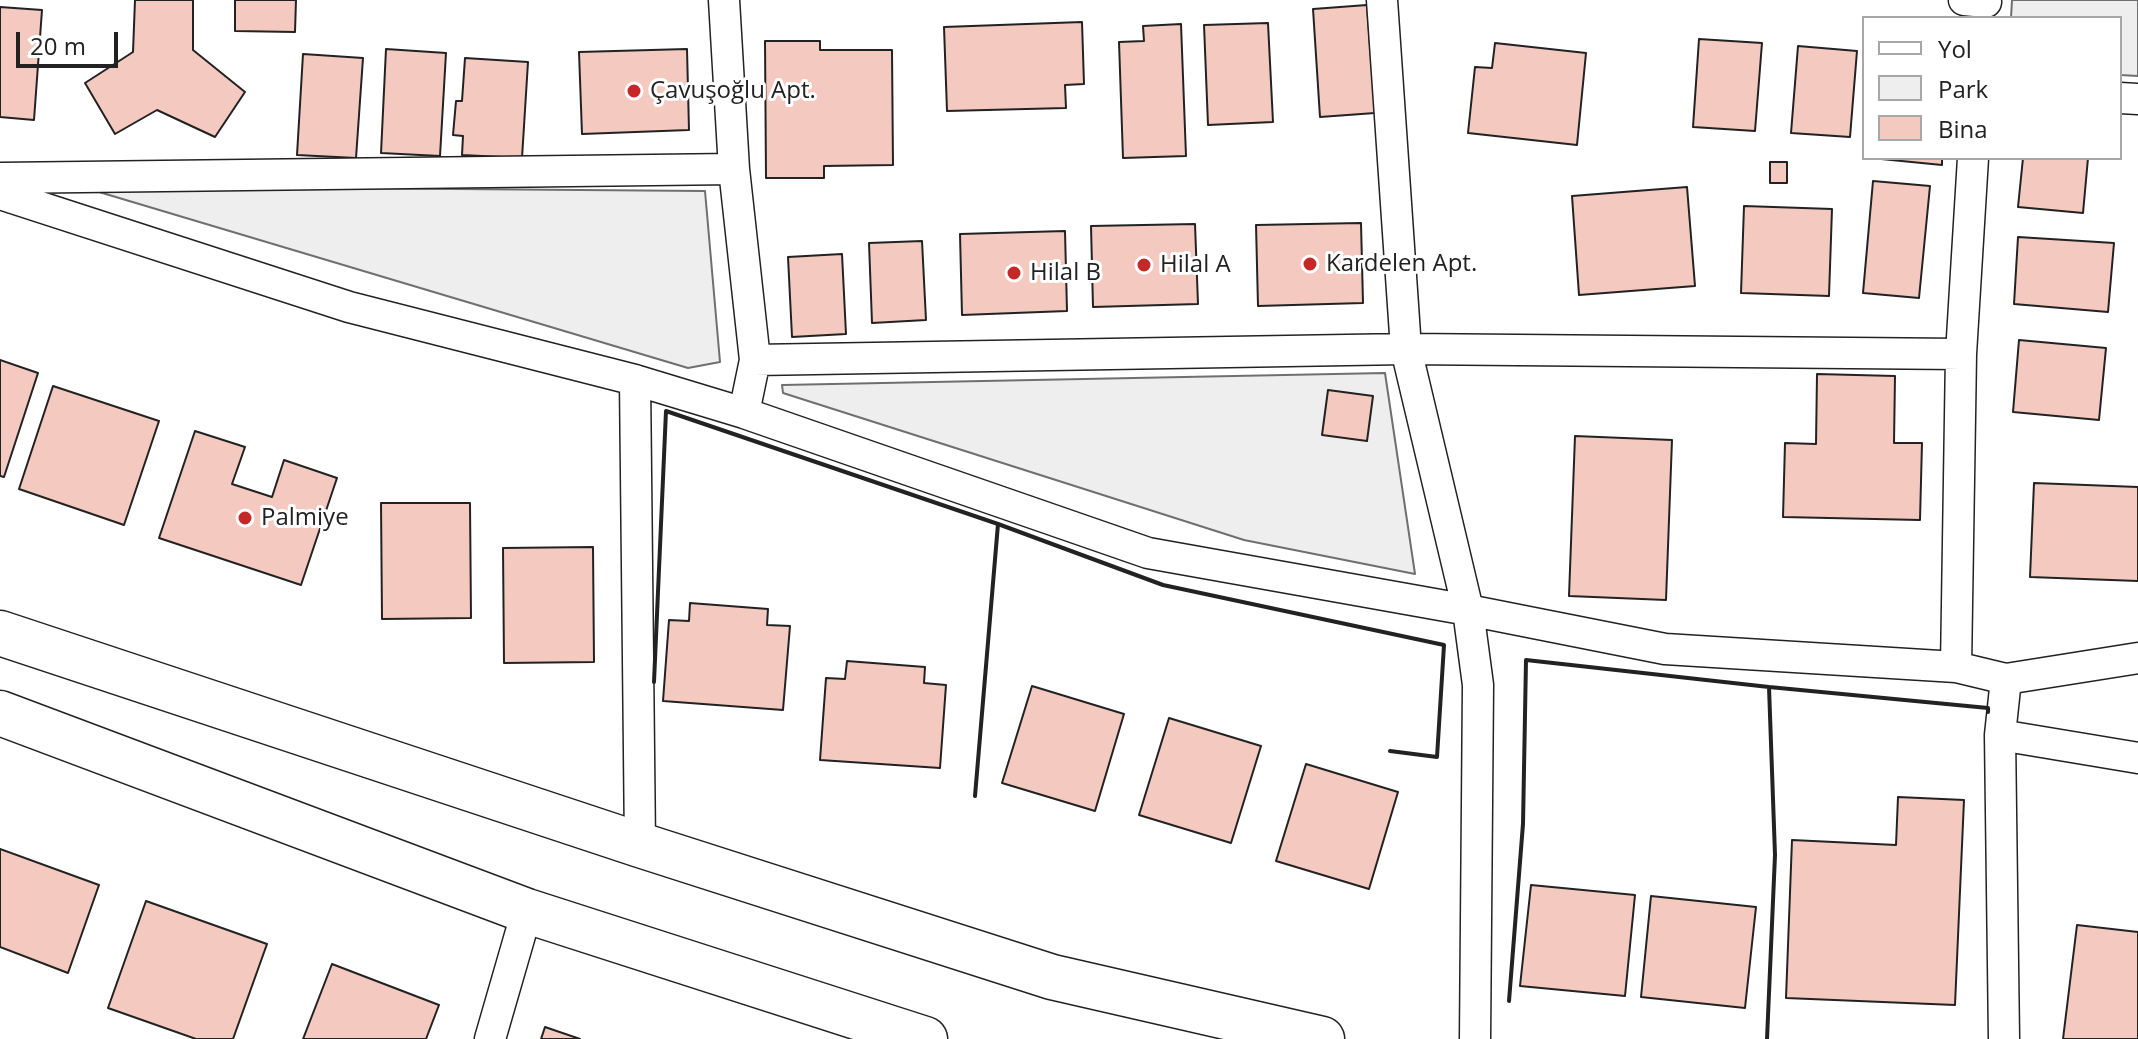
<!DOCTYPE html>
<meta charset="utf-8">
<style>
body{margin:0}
#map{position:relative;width:2138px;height:1039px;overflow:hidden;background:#fff;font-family:"Open Sans",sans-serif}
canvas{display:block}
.legend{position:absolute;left:1862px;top:16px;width:260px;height:144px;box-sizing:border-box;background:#fff;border:2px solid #a7a7a7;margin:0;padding:10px 14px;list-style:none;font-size:24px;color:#222}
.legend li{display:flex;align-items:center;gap:16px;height:40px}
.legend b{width:40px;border:2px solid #a7a7a7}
.scale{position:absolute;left:16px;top:32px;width:102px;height:36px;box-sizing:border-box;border:4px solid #222;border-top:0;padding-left:10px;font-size:24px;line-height:28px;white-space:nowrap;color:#222;-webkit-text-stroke:6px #fff;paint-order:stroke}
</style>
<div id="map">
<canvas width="2138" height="1039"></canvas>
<ul class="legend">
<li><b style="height:10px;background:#fff"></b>Yol</li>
<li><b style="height:22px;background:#eee"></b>Park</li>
<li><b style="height:22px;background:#f3c9c0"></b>Bina</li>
</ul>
<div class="scale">20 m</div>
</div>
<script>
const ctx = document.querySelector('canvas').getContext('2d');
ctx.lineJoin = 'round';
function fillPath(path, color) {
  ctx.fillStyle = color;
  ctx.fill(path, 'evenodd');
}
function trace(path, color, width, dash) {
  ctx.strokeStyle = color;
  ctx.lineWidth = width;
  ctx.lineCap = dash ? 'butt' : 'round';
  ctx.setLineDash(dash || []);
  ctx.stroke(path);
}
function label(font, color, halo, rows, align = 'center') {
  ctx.font = font + ' "Open Sans",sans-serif';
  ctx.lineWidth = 6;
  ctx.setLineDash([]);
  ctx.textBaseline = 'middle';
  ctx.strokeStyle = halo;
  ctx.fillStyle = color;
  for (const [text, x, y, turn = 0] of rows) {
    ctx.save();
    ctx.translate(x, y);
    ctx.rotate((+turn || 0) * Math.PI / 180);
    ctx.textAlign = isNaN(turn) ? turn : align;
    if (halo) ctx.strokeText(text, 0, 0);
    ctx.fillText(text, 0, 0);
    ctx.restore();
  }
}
const green = new Path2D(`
 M2012 0H2138V76L2120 75V18H2011Z
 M79 186 705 191 720 362 688 368Z
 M1385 373 1415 574 1244 540 783 393 782 385Z`);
const building = new Path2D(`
 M135 0H193V50L245 92 215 137 157 110 115 134 85 83 133 52Z
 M235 0H296L295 32 235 31Z
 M1367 5 1375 113 1320 117 1313 9Z
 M0 7 42 10 34 120 0 117Z
 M1082 22 1084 84 1065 85 1066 108 947 111 944 27Z
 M1268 23 1273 122 1208 125 1204 25Z
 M1181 24 1186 156 1123 158 1119 42 1144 41 1143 26Z
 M1699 39 1762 43 1755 131 1693 127Z
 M765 41H820V50H892L893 165 824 166V178H766Z
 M1495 43 1586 53 1577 145 1468 133 1475 67 1492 68Z
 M1798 46 1857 51 1850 137 1791 133Z
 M386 49 446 53 440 156 381 153Z
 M687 49 689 130 582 134 579 52Z
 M303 54 363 58 356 158 297 155Z
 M465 58 528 62 522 158 462 155 463 136 453 135 456 101H462Z
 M1871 158H1942V165Z
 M2023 158H2088L2083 213 2018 207Z
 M1770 162H1787V183H1770Z
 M1873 181 1930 186 1919 298 1863 293Z
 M1687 187 1695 286 1579 295 1572 196Z
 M1744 206 1832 209 1829 296 1741 293Z
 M1361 223 1363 303 1258 306 1256 225Z
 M1195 224 1198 304 1093 307 1091 226Z
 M1065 231 1067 311 962 315 960 234Z
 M2018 237 2114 243 2108 312 2014 304Z
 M922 241 926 320 872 323 869 243Z
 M842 254 846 334 792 337 788 257Z
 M2019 340 2106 348 2099 420 2013 412Z
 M0 360 38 373 4 477 0 476Z
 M1817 374 1895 376 1894 443H1922L1920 520 1783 517 1785 443 1816 444Z
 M53 386 159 421 124 525 19 489Z
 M1328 390 1373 396 1367 441 1322 435Z
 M195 431 245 447 232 484 272 497 284 460 337 478 301 585 159 538Z
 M1575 436 1672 440 1666 600 1569 596Z
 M2034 483 2138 487V581L2030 577Z
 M381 503H470L471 618 382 619Z
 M593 547 594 662 504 663 503 548Z
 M690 603 768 609 767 625 790 626 783 710 663 701 669 620 689 621Z
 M847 661 925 667 924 683 946 685 940 768 820 760 826 678 845 679Z
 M1032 686 1124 714 1095 811 1002 783Z
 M1169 718 1261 746 1231 843 1139 815Z
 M1306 764 1398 792 1369 889 1276 861Z
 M1898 797 1964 800 1955 1005 1786 998 1792 840 1896 845Z
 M0 849 99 885 68 973 0 947Z
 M1531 885 1635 895 1625 996 1520 986Z
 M1651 896 1756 907 1745 1008 1641 997Z
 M146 901 267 944 233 1039H196L108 1008Z
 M2077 925 2138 932V1039H2063Z
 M332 964 439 1005 426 1039H303Z
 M545 1027 580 1039H541Z`);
const minor = new Path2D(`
 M724 0 734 169 755 360 744 413
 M1382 0 1406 349 1468 610 1478 685 1475 1039
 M1964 0 1986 2
 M2120 98 2138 99
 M0 178 734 169
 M0 194 349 307 635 380 744 413 1148 553 1468 610 1665 649 1956 667 2006 679 2138 658
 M755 360 1406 349 1961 354
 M635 380 640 845
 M1956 667 1961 354 1973 158
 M2000 735 2138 758
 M490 1039 527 911
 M2004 1039 2000 735 2006 679`);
const primary = new Path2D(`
 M0 633 640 845 1052 977 1322 1039
 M0 713 527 911 925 1039`);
const wall = new Path2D(`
 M654 682 666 411 998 524
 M1769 687 1988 708V712
 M975 796 998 524 1163 585 1444 645 1437 757 1390 751
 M1509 1001 1523 824 1526 660 1769 687 1775 855 1767 1039`);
const markers = [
 [634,91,8,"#c62828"],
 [1310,264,8,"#c62828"],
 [1144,265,8,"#c62828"],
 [1014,273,8,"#c62828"],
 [245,518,8,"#c62828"]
];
const poiNames = [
 ["Çavuşoğlu Apt.",650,91],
 ["Kardelen Apt.",1326,264],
 ["Hilal A",1160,265],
 ["Hilal B",1030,273],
 ["Palmiye",261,518]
];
fillPath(green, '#eee');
trace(green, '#6f6f6f', 2);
fillPath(building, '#f3c9c0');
trace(building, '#222', 2);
trace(minor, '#222', 33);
trace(primary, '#222', 47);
trace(minor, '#fff', 30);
trace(primary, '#fff', 44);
trace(wall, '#222', 4);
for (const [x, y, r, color] of markers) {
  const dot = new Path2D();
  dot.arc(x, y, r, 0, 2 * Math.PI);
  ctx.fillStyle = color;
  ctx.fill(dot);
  trace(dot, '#fff', 3);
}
label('24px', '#222', '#fff', poiNames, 'left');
</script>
